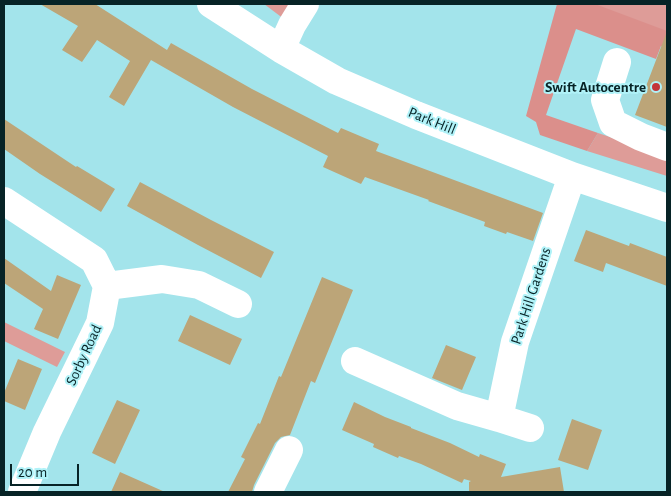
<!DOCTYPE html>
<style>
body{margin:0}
#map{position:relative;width:671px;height:496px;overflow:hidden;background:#a3e4eb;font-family:"Alegreya Sans",sans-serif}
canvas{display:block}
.frame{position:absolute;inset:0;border:5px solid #072326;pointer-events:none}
.scale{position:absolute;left:10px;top:464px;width:69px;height:22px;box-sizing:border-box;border:2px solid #072326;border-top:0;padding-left:6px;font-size:15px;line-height:18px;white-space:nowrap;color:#072326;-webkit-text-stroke:4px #b0f2f8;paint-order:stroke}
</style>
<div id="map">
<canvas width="671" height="496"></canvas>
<div class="frame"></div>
<div class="scale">20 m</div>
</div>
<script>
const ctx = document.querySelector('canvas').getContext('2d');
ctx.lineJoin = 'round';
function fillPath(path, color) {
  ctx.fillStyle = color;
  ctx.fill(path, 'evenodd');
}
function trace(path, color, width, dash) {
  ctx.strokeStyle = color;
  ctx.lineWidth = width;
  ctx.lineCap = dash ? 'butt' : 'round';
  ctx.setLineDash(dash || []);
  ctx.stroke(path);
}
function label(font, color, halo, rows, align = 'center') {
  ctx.font = font + ' "Alegreya Sans",sans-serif';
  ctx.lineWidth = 4;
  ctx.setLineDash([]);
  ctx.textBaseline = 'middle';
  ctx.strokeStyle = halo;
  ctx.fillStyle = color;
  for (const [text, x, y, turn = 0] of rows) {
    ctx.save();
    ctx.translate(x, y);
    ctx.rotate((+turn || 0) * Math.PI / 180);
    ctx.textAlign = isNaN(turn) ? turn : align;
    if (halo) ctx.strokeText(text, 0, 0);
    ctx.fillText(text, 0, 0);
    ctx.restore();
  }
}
const green = new Path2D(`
 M264 4H305L292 25Z
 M591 4H667V37Z
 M598 133 667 156V176L587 151Z
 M4 322 65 352 57 367 4 341Z`);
const forest = new Path2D(`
 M557 4H595L667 31V48L661 46 656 59 576 29 546 115 598 133 587 151 540 135 536 122 526 116Z`);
const building = new Path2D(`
 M40 4H95L167 50 171 43 252 89 338 133 341 128 379 144 376 151 543 213 533 241 507 232 506 234 484 226 485 222 428 201 429 200 365 177 361 184 323 167 328 156 233 107 151 60 124 106 109 97 130 61 97 40 82 62 62 50 78 26Z
 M666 34H667V127L635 115Z
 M4 119 76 167 77 166 115 189 101 212 40 174 4 149Z
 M140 182 211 220 274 252 261 278 198 245 127 206Z
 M586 230 629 246 630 243 667 257V286L606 263 603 272 574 261Z
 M4 258 51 291 57 275 81 285 58 339 34 329 43 309 4 283Z
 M322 277 353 290 315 383 311 381 290 435 281 437 275 443 254 485 252 492H228L245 459 241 457 258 423 260 424 279 376 281 377Z
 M190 315 242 339 230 365 178 341Z
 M446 345 476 357 462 390 432 378Z
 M18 359 42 369 25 410 4 401V393Z
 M117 400 140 410 115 464 92 453Z
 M354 402 385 417 411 427V428L450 443 479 457 480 454 506 464 501 477 560 467 564 492H469V482L471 481 464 479 462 483 421 464 399 456 398 458 373 447 374 444 342 430Z
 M572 419 602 430 588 470 558 460Z
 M120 472 165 492H111Z`);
const minor = new Path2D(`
 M211 4 281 49 337 81 416 115 572 176 667 208
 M281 49 292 25 305 4
 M617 62 605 100 613 123 641 137 667 147
 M4 201 94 260 107 286 100 323 47 432 22 492
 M107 286 162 279 199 285 238 304
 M355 361 457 406 499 418 515 342 572 176
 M499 418 530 428
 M268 492 289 450`);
const markers = [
 [656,87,5,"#c33439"]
];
const poiNames = [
 ["Swift Autocentre",646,87]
];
const streetNames = [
 ["Park Hill",432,121,22],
 ["Park Hill Gardens",531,296,-72],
 ["Sorby Road",84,355,-65]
];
fillPath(green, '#de9c98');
fillPath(forest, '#db8f8b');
fillPath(building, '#bca578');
trace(minor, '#fff', 28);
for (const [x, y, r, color] of markers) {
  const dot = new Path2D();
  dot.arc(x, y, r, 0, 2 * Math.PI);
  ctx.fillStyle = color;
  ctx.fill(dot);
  trace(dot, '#b0f2f8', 2);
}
label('bold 15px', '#072326', '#b0f2f8', poiNames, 'right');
label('15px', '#072326', '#b0f2f8', streetNames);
</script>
